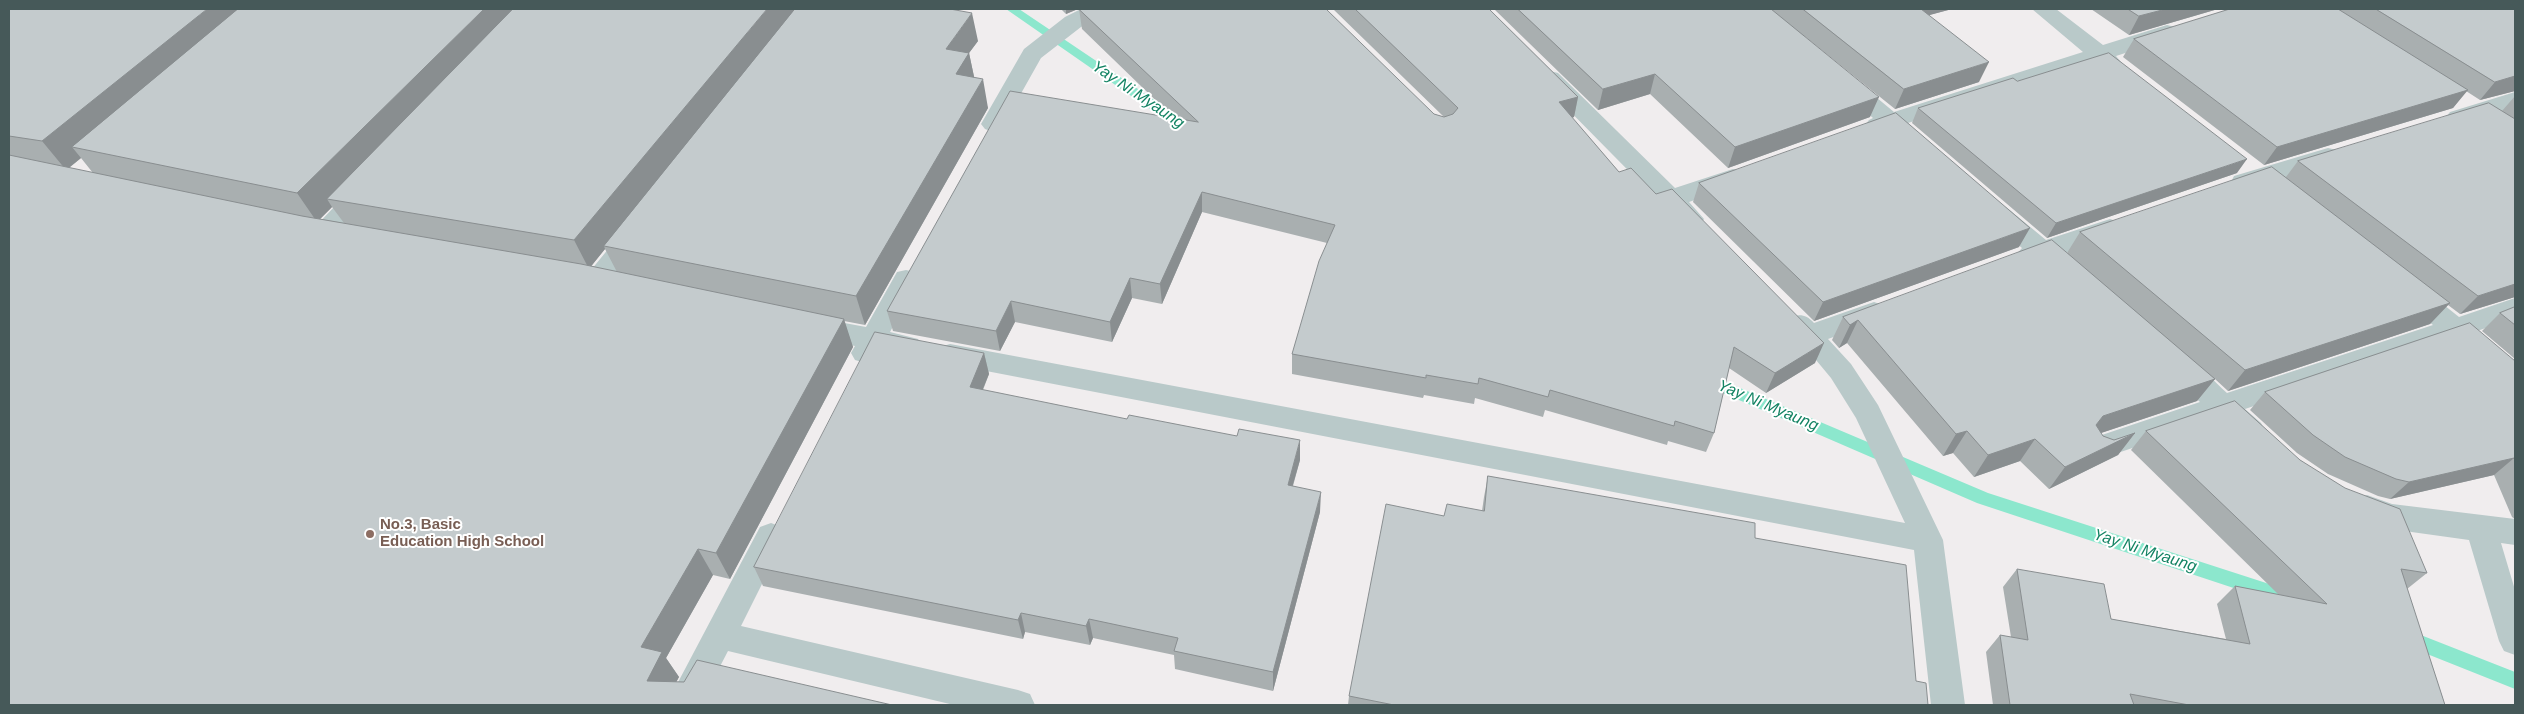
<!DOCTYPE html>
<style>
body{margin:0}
#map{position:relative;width:2524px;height:714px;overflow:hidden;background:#f0edee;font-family:Helvetica,sans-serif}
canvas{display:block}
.frame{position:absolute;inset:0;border:10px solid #465959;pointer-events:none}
</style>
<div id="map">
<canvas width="2524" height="714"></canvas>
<div class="frame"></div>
</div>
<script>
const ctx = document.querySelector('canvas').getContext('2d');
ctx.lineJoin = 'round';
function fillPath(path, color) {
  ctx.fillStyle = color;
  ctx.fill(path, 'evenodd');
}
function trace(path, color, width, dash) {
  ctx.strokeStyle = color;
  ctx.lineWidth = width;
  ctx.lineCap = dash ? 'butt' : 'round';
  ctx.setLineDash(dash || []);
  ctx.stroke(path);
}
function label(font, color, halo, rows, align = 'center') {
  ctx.font = font + ' Helvetica,sans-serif';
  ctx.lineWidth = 4;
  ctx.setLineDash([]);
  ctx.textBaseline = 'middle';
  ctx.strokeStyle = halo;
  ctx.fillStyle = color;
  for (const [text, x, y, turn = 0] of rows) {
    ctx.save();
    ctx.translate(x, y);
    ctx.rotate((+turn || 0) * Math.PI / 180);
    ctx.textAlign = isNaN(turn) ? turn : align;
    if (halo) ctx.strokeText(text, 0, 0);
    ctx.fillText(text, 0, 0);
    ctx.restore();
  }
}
const stream = new Path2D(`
 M1006 9H1019L1193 126 1194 129 1193 132H1183Z
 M1707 374 1988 493 2294 592 2300 595 2303 600 2300 605 2294 608 1977 503 1702 384 1699 380 1702 376Z
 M2408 630 2515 672V689L2402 644 2399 638 2402 632Z`);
const street = new Path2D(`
 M1081 9H1107L1104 14 1081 27 1041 58 1001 129 993 132 985 129 981 124 1024 49 1065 17Z
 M2032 9H2056L2103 45 2167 25 2175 27 2178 32 2175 37 2116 56 2121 62 2118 67 2110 69 2096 62 1908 123 1926 140 1922 145C1906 150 1899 140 1887 130L1877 133 1869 130 1865 125 1869 120 1873 118 1834 83 1837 78 1845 76 1853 78 1894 112 2083 52Z
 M1550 71 1558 73 1675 188 1733 169 1742 171 1745 177 1742 183 1689 202 1704 219 1700 225 1691 228 1682 225 1542 83 1539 78 1542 73Z
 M2515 92V107L2458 125 2450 122 2446 117 2450 112Z
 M2328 148 2337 150 2340 156 2337 162 2243 190 2234 188 2231 182 2234 176Z
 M365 182 374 184 377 190 374 196 332 240 323 243 314 240 310 234 314 228 356 184Z
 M1997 204 2006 207 2046 240 2110 219 2119 222 2123 228 2119 234 2062 254 2074 264 2078 271 2074 278C2058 282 2050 272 2038 262L2028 265 2019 262 2015 256 2022 248 1988 219 1984 213 1988 207Z
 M636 223 645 226 649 232 645 238 605 289 596 291 587 289 583 282 587 275 627 226Z
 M906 270 915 272 919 279 890 332 918 339 922 346 918 353 908 356 880 351 875 360 865 363 855 360 851 353 855 346 802 334 799 327 802 320 812 317 866 327 897 272Z
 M2410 282 2419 285 2459 317 2515 298V318L2477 331 2515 361V387L2505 384 2451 340 2245 409 2261 423 2265 431 2261 439C2242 445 2232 431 2218 419L2097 460 2087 456 2082 448 2087 440 2200 402 2168 374 2164 367 2168 360C2191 352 2211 379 2227 393L2433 325 2401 299 2397 292 2401 285Z
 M1874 302 1883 305 1887 312 1883 319 1828 339 1851 364 1878 405 1943 540 1965 705H1931L1914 550 950 364 940 361 936 354 940 347 950 344 1905 523 1856 418 1831 378 1786 324 1789 317C1800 314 1806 314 1814 323Z
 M2367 495 2392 504 2515 519V545L2501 543 2515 590V655L2504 651 2499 641 2469 540 2390 529 2356 516 2352 507 2356 498Z
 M771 523 782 527 786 536 741 626 1018 690 1030 694 1035 705H954L728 651 700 705H666L760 527Z`);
const wall = new Path2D(`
 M9 9 978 41 969 53 974 77 988 108 865 325 844 321 853 347 730 579 713 575 666 658 679 677 676 682 892 705H9ZM81 158 93 173 69 168ZM332 207 344 223 320 219ZM605 249 617 272 591 266Z
 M1061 9H1078L1066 14Z
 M1079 9 1444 117 1333 9H1489L1578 97 1574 117 1572 118 1619 172 1815 363 1766 393 1729 368 1714 433 1706 452 1668 441 1667 445 1545 410 1543 417 1475 398 1474 404 1424 395 1423 398 1292 374V354L1327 243 1202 212 1162 304 1132 298 1112 342 1015 322 1000 351 893 331 887 311 1174 118 1082 29Z
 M1494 9H1952L1929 15 1979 82 1895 109 1804 36 1870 117 1728 168 1650 94 1598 110Z
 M2091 9H2218L2129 35Z
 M2230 9H2515V91L2480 100 2466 91 2453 108 2264 165 2123 57 2134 39Z
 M2017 81 2237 173 2047 238 1912 123 1918 108Z
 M2515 96V297L2460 314 2448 305 2430 324 2228 391 2215 379 2197 401 2101 433 2103 436 2114 440 2135 433 2118 455 2049 489 2020 461 1974 477 1953 453 1943 456 1847 343 1839 348 1832 340 1843 317 2067 253 2080 232 2286 177 2298 161 2502 111Z
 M1699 183 2019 247 1814 321 1693 202Z
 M2515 307V359L2482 331 2500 313Z
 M984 353 989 374 983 390 1300 460 1293 486 1320 512 1273 691 1175 669 1174 655 1093 638 1090 645 1025 632 1023 639 763 586 754 567Z
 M2515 361V519L2512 517 2494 475 2390 499 2378 496 2328 474 2297 453 2250 410 2265 392Z
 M2146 431 2300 460 2427 573 2407 589 2445 705H1993L1986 652 2000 635 2011 637 2003 587 2017 569 2111 619 2226 639 2217 604 2235 586 2279 595 2131 450Z
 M1488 476 1755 538 1916 681 1928 705H1348L1349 696 1444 516 1482 511 1484 497Z`);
const shadedWall = new Path2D(`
 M207 9H260L72 147 81 158 66 170 42 141Z
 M484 9H526L327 199 332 207 317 222 297 193Z
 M767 9H799L604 246 605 249 589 269 574 240Z
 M1066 9H1078L1066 14Z
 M1910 9H1952L1904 22Z
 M2166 9H2218L2129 35 2139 16Z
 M972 13 978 41 969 53 975 81 962 103 946 49Z
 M1989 62 1979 82 1895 109 1904 89Z
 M1655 74 1650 94 1598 110 1603 89Z
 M2515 76V91L2480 100 2495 82Z
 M983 79 988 108 865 325 856 296Z
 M2468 90 2453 108 2264 165 2277 147Z
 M1578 97 1574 117 1555 123 1559 102Z
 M1879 97 1870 117 1728 168 1735 147Z
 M2247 159 2237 173 2047 238 2056 223Z
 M1202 192V212L1162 304 1160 284Z
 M2030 228 2019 247 1814 321 1823 302Z
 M1130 278 1132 298 1112 342 1110 322Z
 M2515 284V297L2460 314 2478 296Z
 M1011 301 1015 322 1000 351 996 331Z
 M2450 303 2430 324 2228 391 2245 370Z
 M844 319 853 347 730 579 716 553Z
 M1858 320 1847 343 1839 348 1850 325Z
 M1824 343 1815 363 1766 393 1775 373Z
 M984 353 989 374 975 408 970 387Z
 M2215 379 2197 401 2086 438 2103 416Z
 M1967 431 1953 453 1943 456 1956 434Z
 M2135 433 2118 455 2049 489 2065 467Z
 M2035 439 2020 461 1974 477 1988 455Z
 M1300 440V460L1287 505 1288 485Z
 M2514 458 2494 475 2390 499 2409 482Z
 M1321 492 1320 512 1273 691V672Z
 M698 549 713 575 666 658 679 677 664 705 647 681 641 647Z
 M1021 613 1025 632 1023 639 1018 620Z
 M1089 619 1093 638 1090 645 1086 626Z`);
const building = new Path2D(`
 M9 9H207L42 141 9 136Z
 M238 9H484L297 193 72 147Z
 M513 9H767L574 240 327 199Z
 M795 9H950L972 13 946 49 969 53 956 74 983 79 856 296 604 246Z
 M1079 9H1326L1434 114 1444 117 1453 114 1458 108 1355 9H1489L1578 97 1559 102 1619 172 1631 168 1656 194 1672 189 1824 343 1775 373 1734 347 1714 433 1675 421 1674 426 1550 390 1548 397 1479 378 1478 384 1426 375V378L1292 354 1319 261 1335 225 1202 192 1160 284 1130 278 1110 322 1011 301 996 331 887 311 1010 91 1198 122Z
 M1518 9H1771L1879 97 1735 147 1655 74 1603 89Z
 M1803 9H1921L1989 62 1904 89Z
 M2128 9H2166L2139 16Z
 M2230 9H2338L2468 90 2277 147 2134 39Z
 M2376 9H2515V76L2495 82Z
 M2109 53 2247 159 2056 223 1918 108 2013 78 2017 81Z
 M2489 103 2515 119V284L2478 296 2298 161Z
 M1896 113 2030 228 1823 302 1699 183Z
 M9 155 302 216 581 264 844 319 716 553 698 549 641 647 662 652 647 681 684 682 697 660 892 705H9Z
 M2272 167 2450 303 2245 370 2080 232Z
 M2052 240 2215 379 2103 416 2096 425 2103 436 2114 440 2135 433 2065 467 2035 439 1988 455 1967 431 1956 434 1858 320 1850 325 1843 317Z
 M2515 307V325L2500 313Z
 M2470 323 2515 361V461L2514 458 2409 482 2396 479 2345 457 2313 435 2265 392Z
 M875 332 984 353 970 387 1127 419 1129 415 1237 436 1239 429 1300 440 1288 485 1321 492 1273 672 1174 651 1178 638 1089 619 1086 626 1021 613 1018 620 754 567Z
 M2235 401 2300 460 2345 488 2400 509 2427 573 2401 569 2445 705H2189L2130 694 2134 705H2010L2000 635 2028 640 2017 569 2104 584 2111 619 2250 644 2235 586 2327 604 2146 431Z
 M1488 476 1755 523V538L1906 565 1916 681 1926 683 1928 705H1394L1349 696 1386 504 1444 516 1447 504 1484 511Z`);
const markers = [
 [370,534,5,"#8d6e63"]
];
const educationNames = [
 ["No.3, Basic",380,525],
 ["Education High School",380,542]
];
const waterNames = [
 ["Yay Ni Myaung",1138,95,34],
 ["Yay Ni Myaung",1768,406,23],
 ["Yay Ni Myaung",2145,551,18]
];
fillPath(stream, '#8ce7cd');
fillPath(street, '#b9c9c9');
fillPath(wall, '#a9afb0');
fillPath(shadedWall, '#898e90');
fillPath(building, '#c4cbcd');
trace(building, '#898e90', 1);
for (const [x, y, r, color] of markers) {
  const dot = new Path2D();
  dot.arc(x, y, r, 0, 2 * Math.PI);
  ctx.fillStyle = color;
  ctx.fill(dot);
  trace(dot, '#fff', 2);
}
label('bold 15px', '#785e54', '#fff', educationNames, 'left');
label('italic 16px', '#138363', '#fff', waterNames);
</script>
